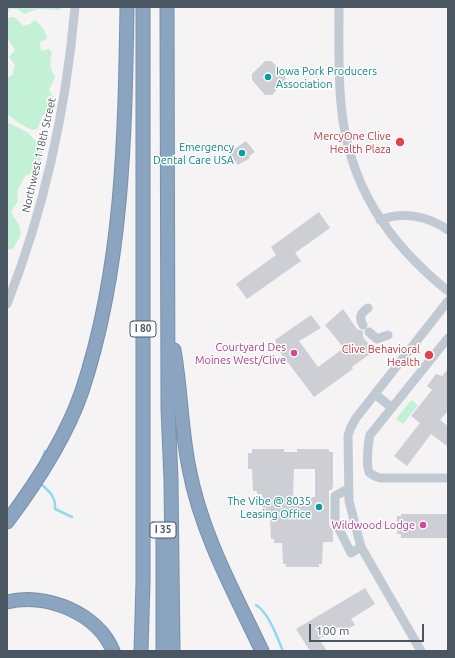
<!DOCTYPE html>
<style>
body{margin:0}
#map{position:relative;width:455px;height:658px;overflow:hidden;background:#f5f3f3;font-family:Ubuntu,sans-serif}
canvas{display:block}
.frame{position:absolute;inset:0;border:8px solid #4a5661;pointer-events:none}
.scale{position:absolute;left:309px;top:624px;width:115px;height:18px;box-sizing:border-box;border:2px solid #4a5661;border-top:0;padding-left:5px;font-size:12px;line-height:14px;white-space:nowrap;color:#4a5661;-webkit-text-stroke:3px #fff;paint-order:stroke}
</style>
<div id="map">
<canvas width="455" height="658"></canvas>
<div class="frame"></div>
<div class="scale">100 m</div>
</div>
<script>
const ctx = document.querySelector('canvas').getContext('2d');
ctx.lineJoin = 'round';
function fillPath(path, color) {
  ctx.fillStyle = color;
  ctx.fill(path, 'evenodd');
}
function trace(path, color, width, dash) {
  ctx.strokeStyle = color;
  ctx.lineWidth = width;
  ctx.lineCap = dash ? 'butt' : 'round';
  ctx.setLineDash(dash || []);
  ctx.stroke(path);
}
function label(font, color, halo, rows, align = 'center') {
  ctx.font = font + ' Ubuntu,sans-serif';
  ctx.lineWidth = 3;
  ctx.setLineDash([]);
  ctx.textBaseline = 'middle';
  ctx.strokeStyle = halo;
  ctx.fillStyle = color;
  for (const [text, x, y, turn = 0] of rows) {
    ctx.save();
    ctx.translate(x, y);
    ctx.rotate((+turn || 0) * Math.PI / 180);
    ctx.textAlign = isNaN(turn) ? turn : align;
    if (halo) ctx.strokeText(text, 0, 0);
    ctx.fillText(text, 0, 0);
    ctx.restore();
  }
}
const green = new Path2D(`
 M7 7H61L60 10 37 9 24 14 17 9H10L7 14Z
 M14 17 24 26 30 24 35 20 43 28 47 38 40 43 41 51 49 49 52 53C49 63 50 69 55 77L49 90 53 97 52 109 43 115 37 129 32 130 19 123 7 114V78L12 75 15 65 9 57 15 50 7 38V18Z
 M7 122 27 132 35 140 42 152 40 164 32 173 25 176 17 191 18 201 11 212 19 225 21 234 13 249 7 250Z
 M411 400 418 405 403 424 396 419Z`);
const stream = new Path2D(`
 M40 464 45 451
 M39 482C48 491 56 495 55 509L72 517
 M256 605C269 613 277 637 283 651`);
const building = new Path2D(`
 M265 61H271L285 74V80L272 95H265L252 80V74Z
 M246 141 255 152 249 156 250 158 238 165 229 153Z
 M319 212 330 228 295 253 301 261 247 299 236 284 276 255 271 247Z
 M343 309 357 329 363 331V337L374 351 352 367 353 369 314 397 280 352 275 340 311 315 321 328 299 341 318 367 344 348 325 325Z
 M448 369V411L440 420 448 426V447L431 434 407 466 394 456 420 423 411 416 432 390 427 386 436 374 442 376Z
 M252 449H284V452H297V449H329V452H333V485L332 490H329V525L333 531V542H323L322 564H319V567H286V564H283L282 543H274V539H271L270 519H266V515H263L262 494H257V491H253L252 469H248V453H252ZM294 469H315V497L293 498Z
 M401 514H448V538H401V534H397V516H401Z
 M365 588 375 604 351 619 355 625 342 632 339 627 319 639 327 651H310L296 629Z`);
const minor = new Path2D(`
 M339 7C339 39 338 72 341 104 348 184 387 242 448 291
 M380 220C403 211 428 216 448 230
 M7 304C45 208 66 110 75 7
 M363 325C358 317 361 313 368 308
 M369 332 377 339 388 335
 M448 338 370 435C368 442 366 465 369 472 372 476 377 477 381 478H448
 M375 394 392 408
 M348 489 335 496V521L351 553 361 547
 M421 651 361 547 349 501 348 436 350 429 356 418 448 301`);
const highway = new Path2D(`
 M167 7 168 409 171 480 173 651
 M174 350C181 389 181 429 189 468 201 533 234 592 262 651
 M7 522C37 482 66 438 82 391 123 268 125 135 127 7
 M7 602C45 592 98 613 113 651
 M141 651 143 582V7
 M163 651V535`);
const markers = [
 [268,77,4,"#0f9aa8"],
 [400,142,5,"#e0444e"],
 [242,153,4,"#0f9aa8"],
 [294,353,4,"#d1479c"],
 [429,355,5,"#e0444e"],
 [319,507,4,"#0f9aa8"],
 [423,525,4,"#d1479c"]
];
const shields = [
 [143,329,26],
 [163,530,26]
];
const shieldNames = [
 ["I 80",143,329],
 ["I 35",163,530]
];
const cultureNames = [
 ["Iowa Pork Producers",276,71,"left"],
 ["Association",276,84,"left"],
 ["Emergency",234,147],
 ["Dental Care USA",234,160],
 ["The Vibe @ 8035",311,501],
 ["Leasing Office",311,514]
];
const healthNames = [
 ["MercyOne Clive",391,136],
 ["Health Plaza",391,149],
 ["Clive Behavioral",420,349],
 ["Health",420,362]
];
const streetNames = [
 ["Northwest 118th Street",39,155,-77]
];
const hotelNames = [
 ["Courtyard Des",286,347],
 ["Moines West/Clive",286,360],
 ["Wildwood Lodge",415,525]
];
fillPath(green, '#c3f1d5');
trace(stream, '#90daee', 2.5);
fillPath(building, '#cdcfd5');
trace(highway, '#7690ad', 15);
trace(minor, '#c1cad2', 9);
trace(highway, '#8ba5c1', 13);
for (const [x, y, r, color] of markers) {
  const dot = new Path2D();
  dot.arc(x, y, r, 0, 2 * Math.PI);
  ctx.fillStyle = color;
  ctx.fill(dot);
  trace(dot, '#fff', 1.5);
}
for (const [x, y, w] of shields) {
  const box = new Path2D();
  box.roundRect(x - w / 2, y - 8, w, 16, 3);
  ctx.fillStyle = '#fff';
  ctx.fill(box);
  trace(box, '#4a5661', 1);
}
label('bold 10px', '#4a5661', null, shieldNames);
label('11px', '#0d838f', '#fff', cultureNames, 'right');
label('11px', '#be3a42', '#fff', healthNames, 'right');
label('11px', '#4a5661', '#fff', streetNames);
label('11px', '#b23c85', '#fff', hotelNames, 'right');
</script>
